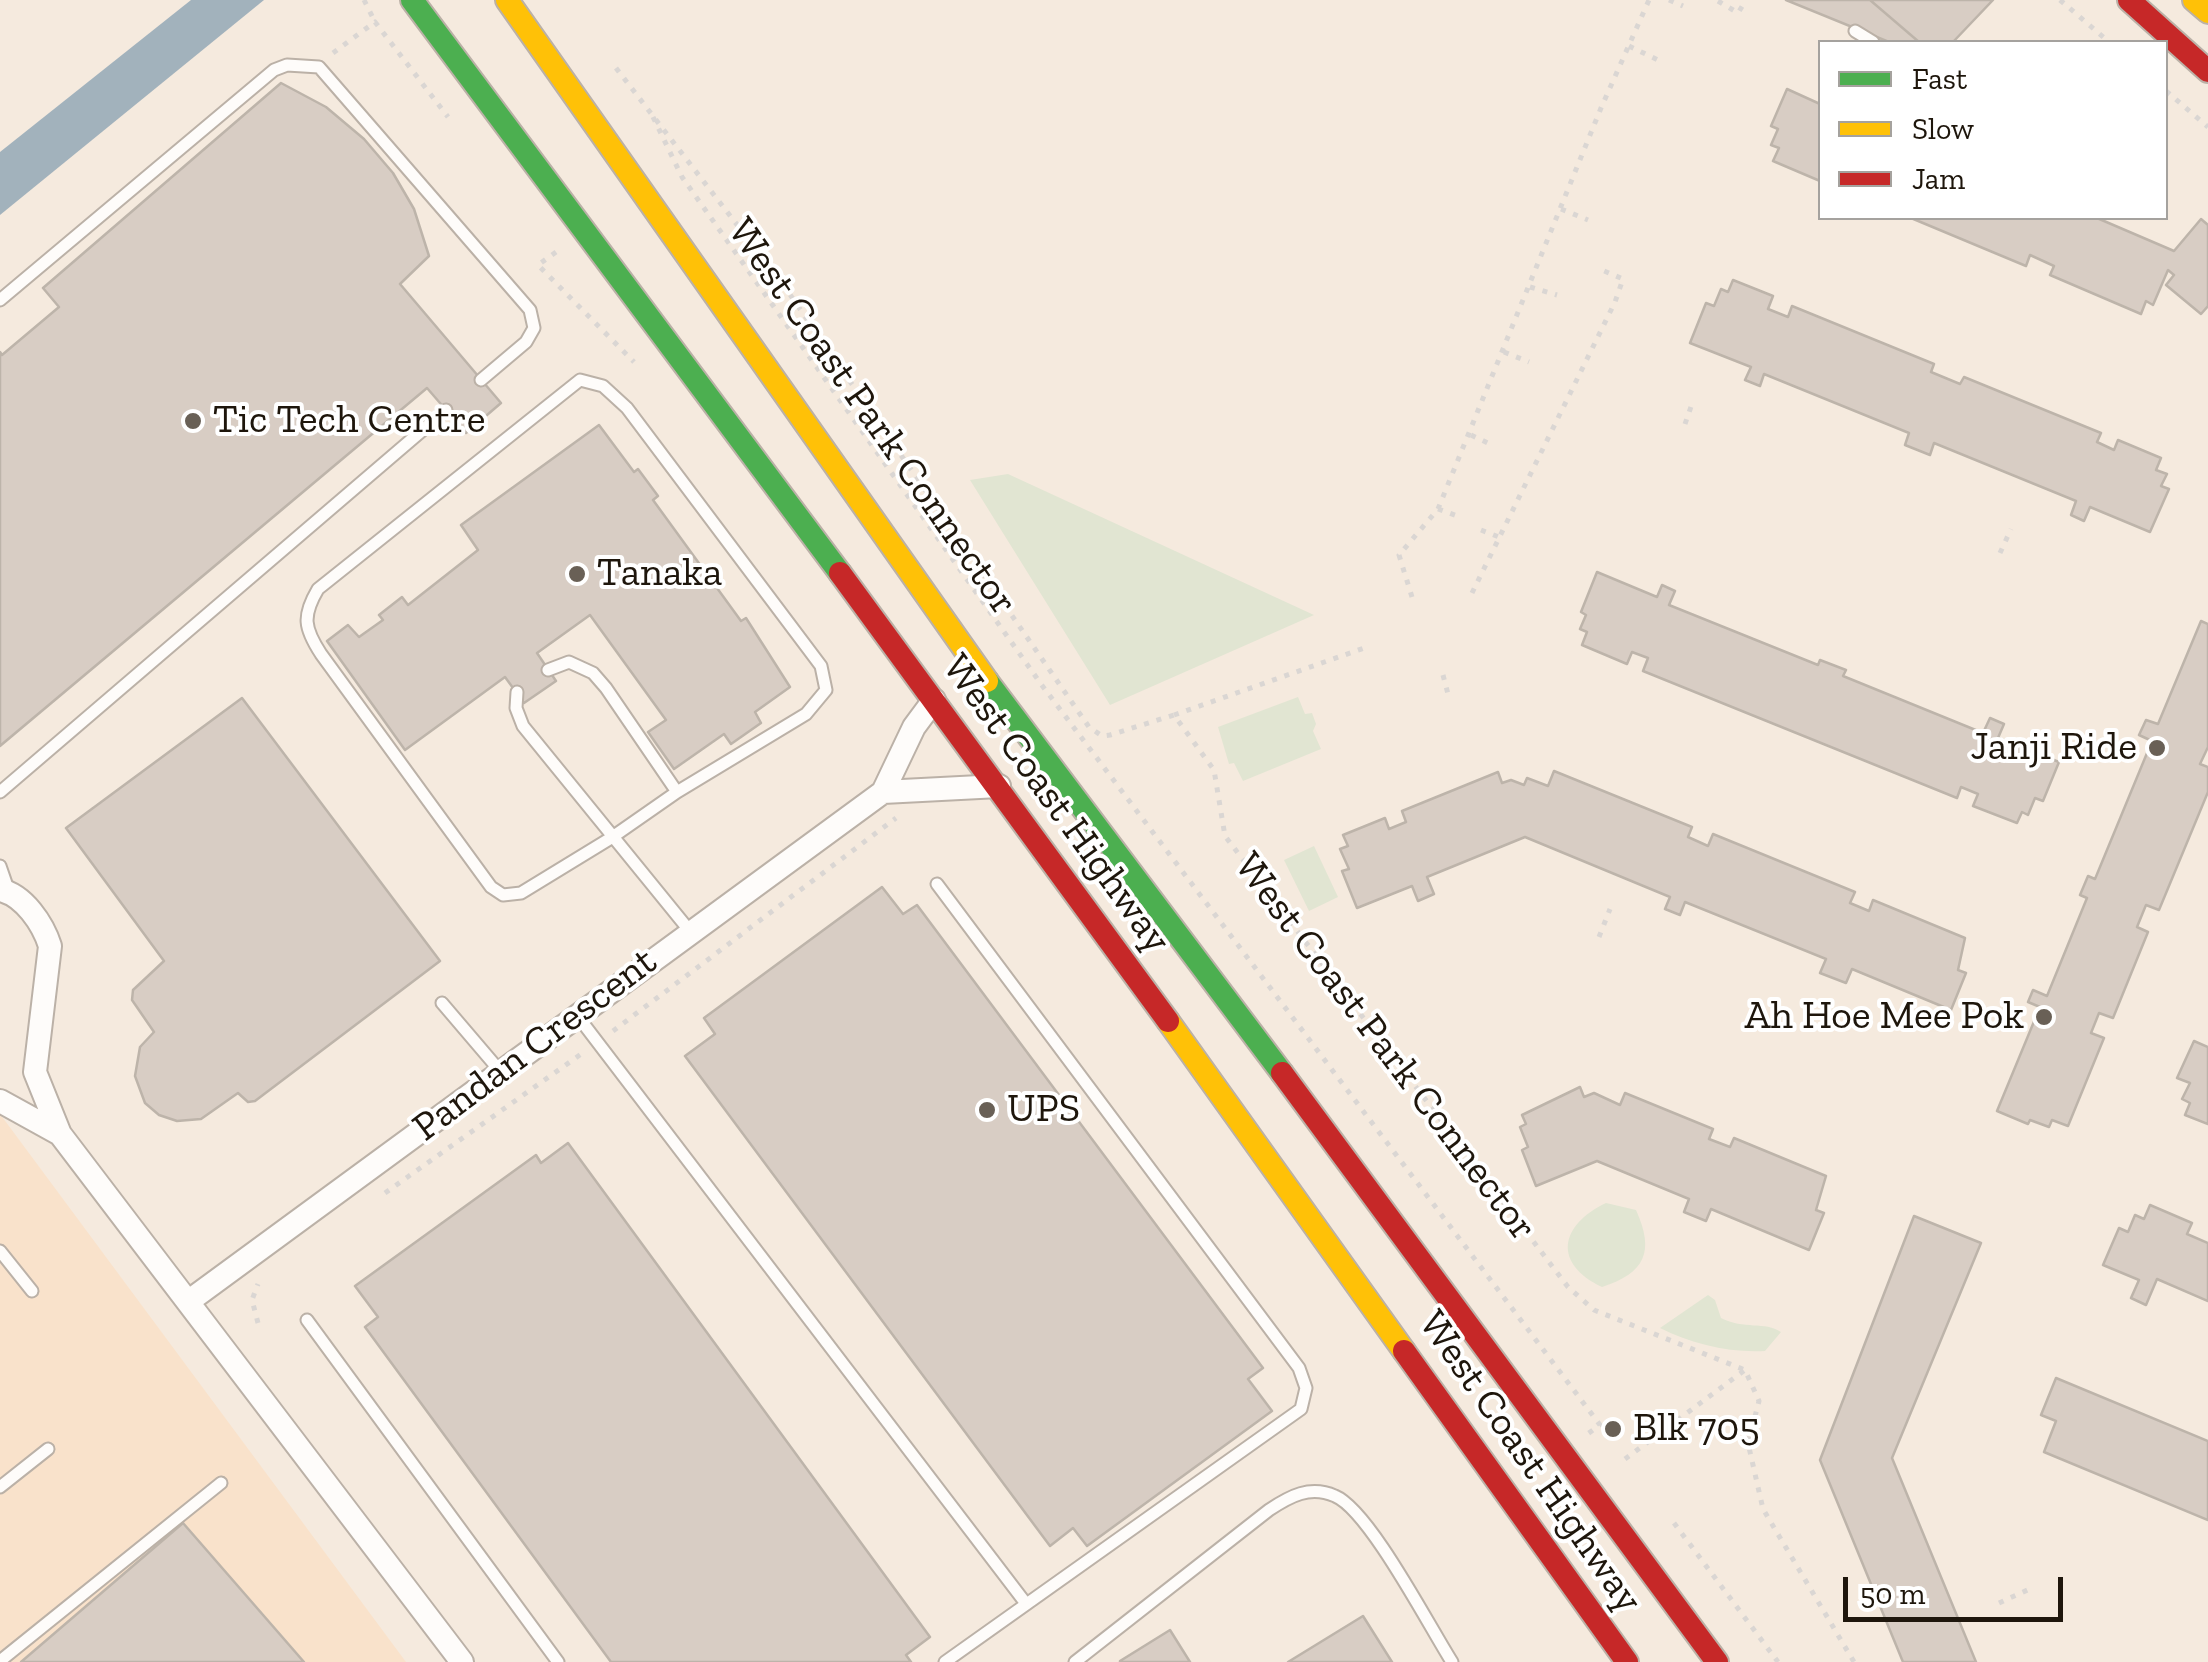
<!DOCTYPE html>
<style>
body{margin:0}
#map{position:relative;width:2208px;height:1662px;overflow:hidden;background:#f5eade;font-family:"Zilla Slab",serif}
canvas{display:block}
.legend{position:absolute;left:1818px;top:40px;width:350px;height:180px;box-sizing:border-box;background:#fff;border:2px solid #a5a29e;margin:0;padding:12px 18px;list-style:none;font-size:30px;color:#1e160c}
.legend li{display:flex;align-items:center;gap:20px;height:50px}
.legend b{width:50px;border:2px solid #a5a29e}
.scale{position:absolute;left:1843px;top:1577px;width:220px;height:45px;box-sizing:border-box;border:5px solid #1e160c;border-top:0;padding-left:12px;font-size:30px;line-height:35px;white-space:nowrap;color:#1e160c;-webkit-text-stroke:8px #fff;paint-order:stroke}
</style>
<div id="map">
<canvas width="2208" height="1662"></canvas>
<ul class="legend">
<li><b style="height:12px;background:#4caf50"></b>Fast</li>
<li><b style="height:12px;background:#ffc107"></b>Slow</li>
<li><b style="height:12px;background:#c62828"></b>Jam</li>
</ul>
<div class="scale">50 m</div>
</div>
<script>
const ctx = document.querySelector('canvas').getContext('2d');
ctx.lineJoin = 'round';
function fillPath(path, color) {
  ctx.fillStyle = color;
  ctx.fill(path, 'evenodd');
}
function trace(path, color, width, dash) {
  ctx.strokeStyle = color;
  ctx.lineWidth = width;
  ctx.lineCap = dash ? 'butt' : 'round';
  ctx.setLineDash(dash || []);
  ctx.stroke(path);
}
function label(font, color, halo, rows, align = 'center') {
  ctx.font = font + ' "Zilla Slab",serif';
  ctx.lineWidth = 8;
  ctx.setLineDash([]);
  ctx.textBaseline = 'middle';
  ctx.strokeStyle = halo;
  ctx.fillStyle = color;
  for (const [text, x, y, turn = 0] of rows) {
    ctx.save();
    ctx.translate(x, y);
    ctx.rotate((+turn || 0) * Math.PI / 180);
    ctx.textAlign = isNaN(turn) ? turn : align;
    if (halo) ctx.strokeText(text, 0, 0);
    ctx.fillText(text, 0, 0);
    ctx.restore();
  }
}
const built = new Path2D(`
 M0 1114 406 1662H0Z`);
const green = new Path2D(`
 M1008 474 1314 615 1110 705 970 480Z
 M1298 697 1305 714 1312 713 1316 724 1313 731 1321 749 1243 781 1234 763 1229 764 1218 727Z
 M1314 846 1338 897 1309 911 1284 860Z
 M1606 1203 1636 1210C1655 1252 1645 1273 1602 1287 1552 1263 1560 1225 1606 1203Z
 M1708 1295 1715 1300 1721 1318C1744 1330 1765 1321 1781 1332L1765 1351C1729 1353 1692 1344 1660 1328Z`);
const water = new Path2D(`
 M191 0H264L0 215V152Z`);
const building = new Path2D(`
 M1786 0H1870L1919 42H1889Z
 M1870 0H1993L1953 42H1919Z
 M281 83 326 107 364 139 393 173 414 209 429 256 400 284 501 403 466 433 427 388 0 746V352L2 355 59 307 43 288Z
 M1787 89 1820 104V181L1773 161 1779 148 1771 145 1778 129 1771 126Z
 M1911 218H2097L2174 251 2201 219 2208 225V306L2201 314 2166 285 2174 275 2168 270 2153 305 2146 301 2141 314 2050 275 2054 266 2030 255 2026 266Z
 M1733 280 1773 296 1768 309 1788 317 1792 306 1934 364 1931 372 1960 384 1964 377 2101 433 2097 442 2114 450 2118 440 2161 458 2156 470 2167 474 2161 486 2169 489 2150 532 2090 507 2084 521 2071 515 2076 501 1934 443 1930 455 1905 445 1909 433 1764 374 1760 386 1745 380 1751 367 1690 343 1706 303 1714 306 1721 289 1728 292Z
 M599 425 634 472 638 469 658 496 653 500 741 621 746 618 790 687 755 712 761 723 731 744 724 734 674 769 648 732 666 720 590 615 537 653 556 681 524 703 505 677 405 750 327 641 348 625 359 637 383 620 379 615 402 597 408 605 478 550 461 525Z
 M1597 572 1657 597 1662 585 1675 591 1669 605 1818 665 1820 660 1846 670 1843 676 1983 733 1990 718 2004 724 1998 738 2059 762 2043 801 2035 798 2028 815 2022 812 2017 823 1973 806 1978 794 1961 787 1957 798 1643 671 1648 658 1632 652 1627 664 1582 645 1587 632 1580 629 1586 615 1581 612Z
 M2201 621 2208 624V747L2200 764 2208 767V792L2159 910 2146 905 2137 927 2148 932 2113 1018 2099 1013 2091 1033 2104 1038 2068 1126 2052 1120 2049 1127 2030 1120 2028 1124 1997 1111 2040 1007 2028 1002 2033 990 2047 996 2087 898 2080 895 2088 876 2095 879 2152 741 2139 735 2146 720 2158 724Z
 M242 698 440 961 255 1101 248 1102 238 1093 201 1119 177 1121 159 1115 145 1103 135 1076 140 1047 154 1032 132 1000 133 990 164 961 66 828Z
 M1554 771 1692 827 1688 837 1708 846 1713 834 1855 892 1850 903 1869 911 1873 900 1965 938 1958 970 1966 973 1951 1010 1852 969 1846 983 1820 973 1826 959 1685 902 1680 915 1665 909 1670 897 1525 837 1427 877 1434 894 1418 901 1412 886 1357 908 1342 871 1349 869 1340 849 1348 846 1343 835 1385 818 1389 829 1406 822 1402 811 1498 772 1502 783 1511 780 1524 785 1527 778 1548 786Z
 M882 887 903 914 917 905 1263 1368 1248 1379 1272 1411 1087 1546 1073 1528 1050 1546 685 1056 715 1034 704 1018Z
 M2194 1041 2208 1047V1124L2185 1115 2190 1103 2182 1099 2190 1083 2177 1078Z
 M1580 1087 1584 1097 1594 1093 1620 1105 1625 1093 1713 1129 1709 1139 1730 1147 1734 1138 1826 1176 1816 1210 1824 1213 1809 1250 1711 1209 1706 1221 1684 1212 1689 1199 1597 1161 1536 1186 1522 1150 1528 1147 1520 1127 1526 1124 1522 1115Z
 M568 1143 930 1637 906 1655 911 1662H611L365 1327 378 1317 355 1286 536 1155 541 1163Z
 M2150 1205 2192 1223 2187 1234 2208 1243V1301L2157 1279 2146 1305 2131 1298 2139 1280 2103 1265 2119 1228 2128 1232 2135 1215 2144 1219Z
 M1914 1216 1981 1243 1892 1458 1976 1662H1903L1820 1460Z
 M2056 1378 2208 1441V1520L2044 1452 2056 1421 2041 1415Z
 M183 1523 304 1662H21Z
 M1363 1616 1392 1662H1288Z
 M1170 1630 1190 1662H1120V1661Z`);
const path = new Path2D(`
 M364 0 375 22
 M1669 0 1683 6
 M2060 0 2109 42
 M1718 1 1738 13 1746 0
 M1629 46 1658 60
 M333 53 375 22 448 117
 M616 68 782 283 1089 727 1102 736 1110 735 1174 715 1214 770 1225 836 1568 1287 1594 1310 1745 1370 1759 1401 1748 1443 1763 1509 1854 1662
 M2166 91 2208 127
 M653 117 682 177 1041 684 1600 1425 1586 1435
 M1561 209 1588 220
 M556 252 538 265 634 362
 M1530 287 1557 295
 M1504 352 1529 362
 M1685 424 1693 401
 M1471 435 1494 446
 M1438 509 1460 517
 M1481 530 1499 537
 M2000 553 2011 529
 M1472 593 1615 302 1623 279 1602 270
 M1412 597 1399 555 1438 509 1601 108 1649 0
 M1443 675 1448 694
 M1174 715 1367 647
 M1599 937 1610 909
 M613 1031 896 818
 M385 1193 584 1052
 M258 1323 252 1300 258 1284
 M1625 1459 1745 1370
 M1674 1523 1778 1662
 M1999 1603 2034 1587`);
const lane = new Path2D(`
 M1855 31 1873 42
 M0 300 274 70 287 65 319 67 530 310 534 328 526 342 481 380
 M580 380 603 386 627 408 821 666 826 690 806 714 677 792 611 838 521 893 503 895 491 887 321 654C304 628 302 616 318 589Z
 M548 670 569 662 593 673 606 688 677 792
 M517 692 516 708 523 726 689 930
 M0 792 446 410
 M0 866 9 892
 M937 884 1299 1368 1306 1388 1301 1409 945 1662
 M442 1003 500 1071
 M576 1014 1024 1601
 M0 1251 32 1291
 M307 1320 558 1662
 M0 1487 48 1449
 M0 1661 221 1483
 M1075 1662 1269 1510C1290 1496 1310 1485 1335 1496 1369 1510 1429 1626 1452 1662`);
const street = new Path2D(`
 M883 792 999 786
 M0 890C24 895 43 924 50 946L35 1072 60 1134 462 1662
 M0 1101 60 1134
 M189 1301 883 792 914 727 934 700`);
const fast = new Path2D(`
 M412 0 840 573
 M987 681 1282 1073`);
const slow = new Path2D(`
 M507 0 987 681
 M2194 0 2208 12
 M1168 1021 1404 1351`);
const jam = new Path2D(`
 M2129 0 2208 71
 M840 573 1168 1021
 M1282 1073 1717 1662
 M1404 1351 1627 1662`);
const markers = [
 [193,421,10,"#696056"],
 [577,574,10,"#696056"],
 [2157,748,10,"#696056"],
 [2044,1017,10,"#696056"],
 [987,1110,10,"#696056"],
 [1613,1429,10,"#696056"]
];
const streetNames = [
 ["West Coast Park Connector",872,417,55],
 ["West Coast Highway",1056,804,54],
 ["Pandan Crescent",535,1045,-37],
 ["West Coast Park Connector",1385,1047,53],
 ["West Coast Highway",1530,1462,55]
];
const poiNames = [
 ["Tic Tech Centre",213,421],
 ["Tanaka",597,574],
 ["Janji Ride",2137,748,"right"],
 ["Ah Hoe Mee Pok",2024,1017,"right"],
 ["UPS",1007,1110],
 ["Blk 705",1633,1429]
];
fillPath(built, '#f9e2cb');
fillPath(green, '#e1e5d2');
fillPath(water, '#a2b2bc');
fillPath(building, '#d8cdc4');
trace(building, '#bdb4aa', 2.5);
trace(lane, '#bbb1a7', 15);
trace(street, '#bbb1a7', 26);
trace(fast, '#bbb1a7', 26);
trace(slow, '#bbb1a7', 26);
trace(jam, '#bbb1a7', 26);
trace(path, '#dad6d3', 5, [5, 8]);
trace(lane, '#fefcfa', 11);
trace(street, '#fefcfa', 22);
trace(fast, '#4caf50', 22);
trace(slow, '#ffc107', 22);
trace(jam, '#c62828', 22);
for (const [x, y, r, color] of markers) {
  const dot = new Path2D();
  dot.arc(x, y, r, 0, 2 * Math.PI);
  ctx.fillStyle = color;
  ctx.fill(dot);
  trace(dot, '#fff', 4);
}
label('40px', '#1e160c', '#fff', streetNames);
label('40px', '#1e160c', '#fff', poiNames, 'left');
</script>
